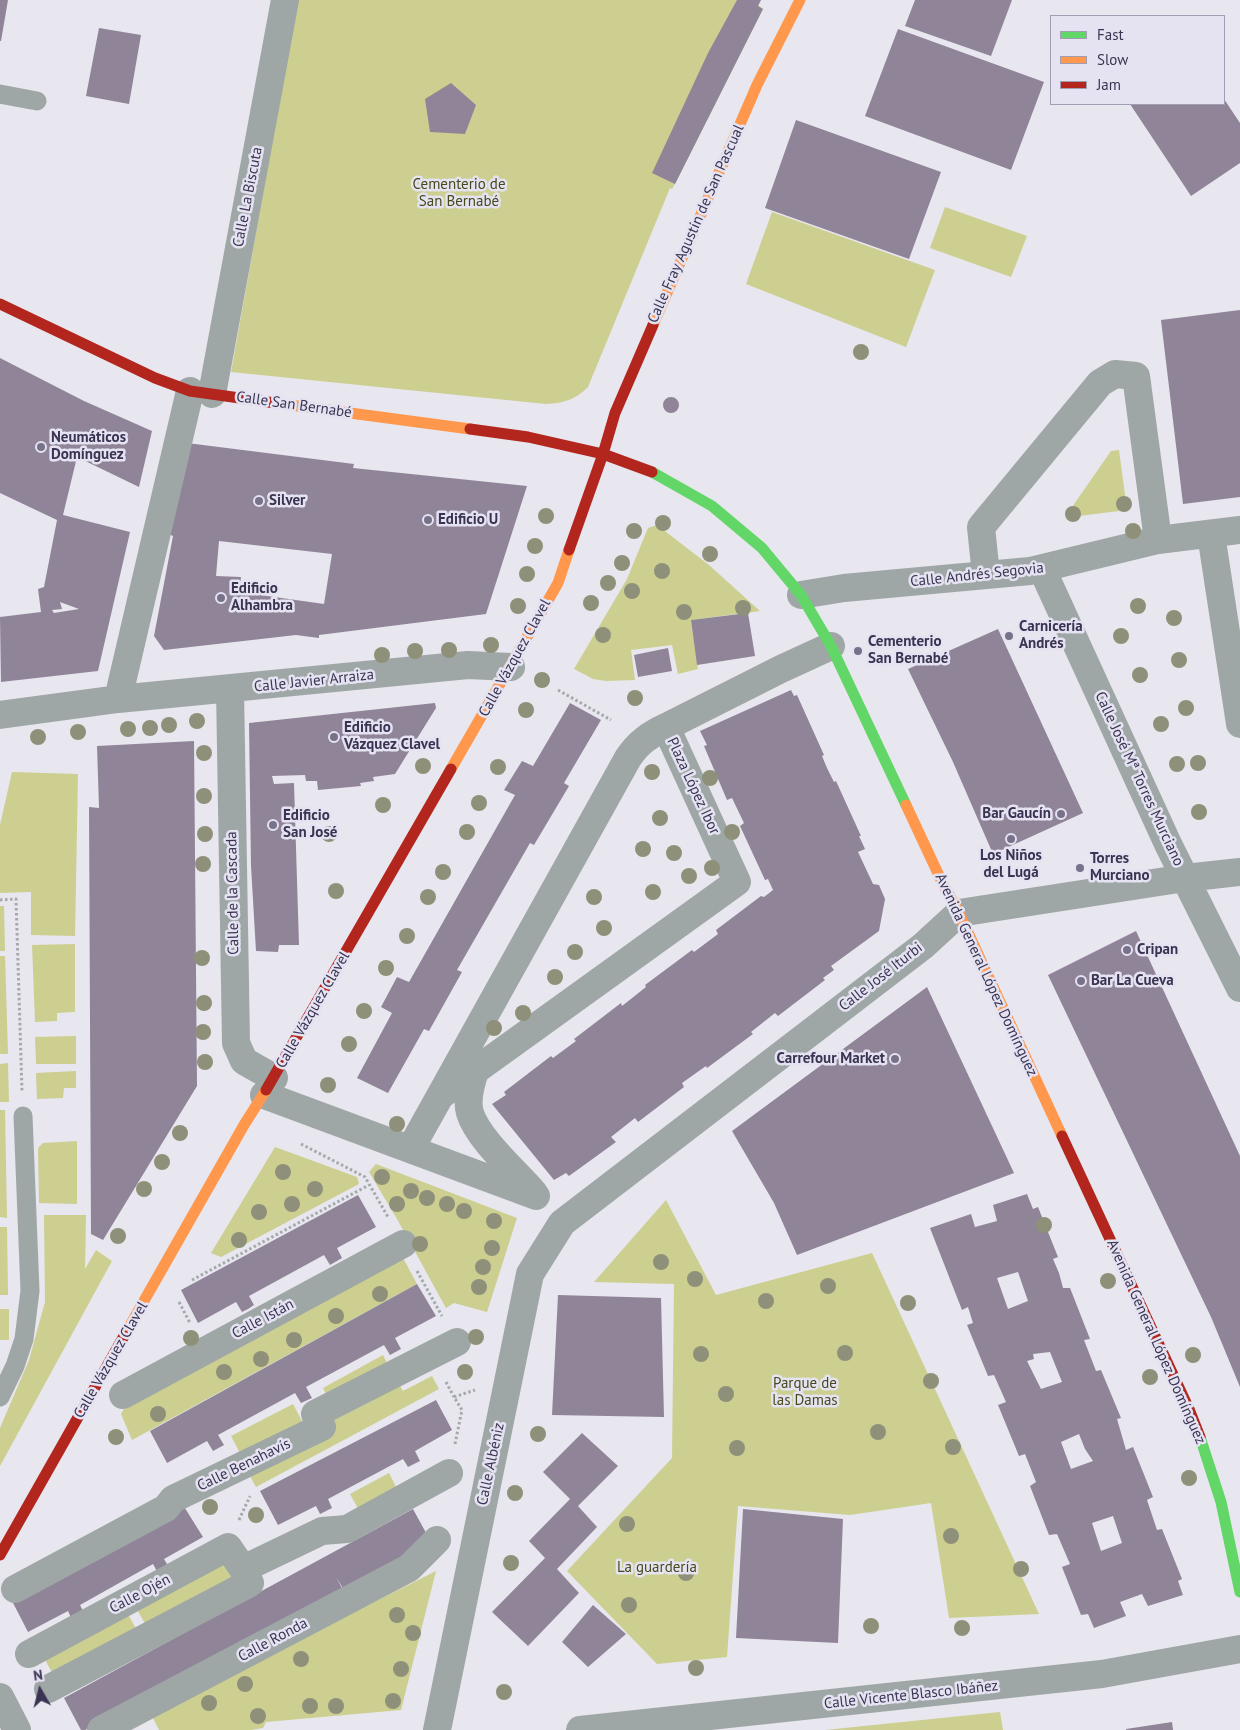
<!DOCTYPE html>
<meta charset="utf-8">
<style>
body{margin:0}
#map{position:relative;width:1240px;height:1730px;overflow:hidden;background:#e8e6ee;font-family:"PT Sans",sans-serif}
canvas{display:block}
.legend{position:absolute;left:1050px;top:15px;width:175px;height:90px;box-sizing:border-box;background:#e5e3f2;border:1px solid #a19db2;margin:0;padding:6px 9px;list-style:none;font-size:15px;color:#3a3452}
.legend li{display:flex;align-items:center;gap:10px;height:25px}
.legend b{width:25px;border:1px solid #a19db2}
.north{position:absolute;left:15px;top:1665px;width:50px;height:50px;-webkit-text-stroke:4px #e5e3f2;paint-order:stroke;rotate:352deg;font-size:14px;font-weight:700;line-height:20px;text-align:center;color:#3a3452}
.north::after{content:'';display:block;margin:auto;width:18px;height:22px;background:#3a3452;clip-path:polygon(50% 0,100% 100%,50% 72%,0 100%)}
</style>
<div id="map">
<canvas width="1240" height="1730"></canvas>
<ul class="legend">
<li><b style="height:6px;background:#63d668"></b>Fast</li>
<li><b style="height:6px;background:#ff974d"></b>Slow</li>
<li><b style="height:6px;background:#b3261e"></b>Jam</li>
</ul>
<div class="north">N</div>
</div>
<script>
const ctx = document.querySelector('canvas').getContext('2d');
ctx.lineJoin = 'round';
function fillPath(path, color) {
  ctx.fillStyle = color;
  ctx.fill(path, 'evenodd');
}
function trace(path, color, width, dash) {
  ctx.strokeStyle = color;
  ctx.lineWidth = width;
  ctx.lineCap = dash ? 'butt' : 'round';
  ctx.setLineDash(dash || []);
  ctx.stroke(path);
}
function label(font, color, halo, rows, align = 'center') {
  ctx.font = font + ' "PT Sans",sans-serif';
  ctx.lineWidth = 5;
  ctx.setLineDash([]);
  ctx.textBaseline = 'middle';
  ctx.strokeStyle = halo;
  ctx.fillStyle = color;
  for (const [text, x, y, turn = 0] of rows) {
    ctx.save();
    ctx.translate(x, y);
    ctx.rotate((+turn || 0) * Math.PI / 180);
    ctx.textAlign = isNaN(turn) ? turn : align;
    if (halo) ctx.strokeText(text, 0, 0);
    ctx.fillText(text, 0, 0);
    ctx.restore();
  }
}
const green = new Path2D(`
 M298 0H761L758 5 763 9 675 184 672 189 670 188 588 387C575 400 564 403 546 404L231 372Z
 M945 207 1027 236 1011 277 930 248Z
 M772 212 935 270 906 347 746 284Z
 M1119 450 1127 510 1071 517 1070 510 1111 451Z
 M657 525 709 565 760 611 691 620 698 669 678 674 672 645 631 650 635 680 606 681 593 679 574 669 627 579 648 528Z
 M12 772 78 774 75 936 31 935V892L0 893V825Z
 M0 906H4L5 951H0Z
 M75 944V1012L57 1013V1021L35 1022 32 945Z
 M0 956H5L8 1054H0Z
 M76 1036V1064H36L35 1037Z
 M8 1063 9 1102H0V1064Z
 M76 1071V1088H64L63 1098 37 1099 36 1073Z
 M0 1110H5L7 1218 0 1217Z
 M77 1141V1204L39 1203 38 1148 43 1143Z
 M275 1147 357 1177 359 1184 221 1257 211 1253Z
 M376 1164 517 1218 487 1312 454 1303 446 1308 397 1219 369 1172Z
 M666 1200 716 1295 872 1253 1039 1614 949 1618 931 1503 850 1515 738 1506 727 1657 657 1664 567 1571 672 1458 674 1284 594 1282Z
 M44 1215H86L85 1269 96 1250 112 1261 0 1466V1428L29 1360 45 1302Z
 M0 1227H7L8 1295H0Z
 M401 1254 417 1284 132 1440 121 1414 132 1395Z
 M0 1309H9V1340H0Z
 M383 1355 390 1369 330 1402 323 1388Z
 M432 1376 439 1389 256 1487 249 1474 324 1417 396 1379 403 1391Z
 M293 1404 305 1427 243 1459 231 1436Z
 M389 1473 399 1493 361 1514 350 1494Z
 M223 1556 237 1582 148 1629 134 1604Z
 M436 1571 401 1710 266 1722 263 1728 251 1730H159L151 1714Z
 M125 1609 139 1634 55 1678 42 1654Z
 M1000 1712 1003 1730H825Z`);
const building = new Path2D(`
 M0 0H8L1 41H0Z
 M737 0H761L758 6 763 9 675 184 652 173 708 53Z
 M915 0H1012L991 56 905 26Z
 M99 28 141 35 129 104 86 96Z
 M898 29 1044 82 1011 170 865 116Z
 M451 83 476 105 465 134 430 132 425 99Z
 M1224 99 1240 123V163L1191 196 1130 104H1224Z
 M796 120 941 172 909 259 765 208Z
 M1240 310V497L1183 504 1161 320Z
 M0 358 84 401 152 431 139 487 77 457 63 515 130 532 98 671 1 682 0 617 41 612 38 589 44 587 57 520 0 493ZM60 602 79 609 54 613 52 610 62 609Z
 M663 405a8 8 0 1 1 16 0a8 8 0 1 1-16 0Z
 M187 443 354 464 353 468 527 486 486 614 319 635V638L296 635 164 650 154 636 173 536 166 533ZM219 541 332 554 324 604 239 592 241 577 216 576Z
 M748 613 755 656 697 665 691 620Z
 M998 629 1083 813 993 854 953 762 908 669Z
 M668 648 672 671 638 677 634 655Z
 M791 690 794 696 797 695 824 755 822 756 827 768 834 782 836 781 861 836H859L865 849 858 852 873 884 879 885 885 899 879 931 831 966 834 970 823 978 825 980 778 1016 775 1013 751 1032 753 1034 707 1068 706 1066 682 1083 684 1087 638 1122 635 1118 611 1137 616 1142 569 1176 566 1173 554 1180 492 1104 506 1095 504 1092 551 1056 553 1058 576 1041 574 1039 621 1003 622 1006 646 987 645 985 692 950 694 952 718 934 716 930 761 896 764 897 773 890 768 879 765 880 740 826 744 823 732 798 727 800 704 746 707 745 700 731Z
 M435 703 436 708 395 774 373 777 374 781 360 783 361 786 318 790 317 781H306L305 775 272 776 274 784 294 783 299 945H279L278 952 256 951 251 866 249 723Z
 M570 703 601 720 564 783 569 786 534 845 530 843 457 970 462 972 429 1031 424 1029 388 1093 357 1078 392 1013 381 1007 397 977 409 982 515 795 504 790 522 761 533 766Z
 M194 741 197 1086 103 1240 91 1234 89 807 99 808 97 746Z
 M1136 931 1240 1156V1387L1211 1317 1048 975Z
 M927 987 1014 1173 797 1255 774 1203 732 1131Z
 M1027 1194 1033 1209 1038 1207 1058 1257 1053 1259 1059 1273 1063 1288H1070L1090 1339 1084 1340 1096 1371 1101 1370 1121 1418 1117 1419 1126 1450 1133 1447 1153 1497 1147 1500 1157 1530 1162 1529 1182 1579 1178 1581 1183 1595 1148 1606 1142 1594 1120 1602 1126 1616 1094 1628 1088 1614 1081 1615 1062 1567 1070 1564 1057 1534 1049 1535 1030 1486 1036 1482 1025 1454 1019 1456 998 1405 1006 1402 994 1375 988 1376 967 1325 973 1323 968 1307 962 1310 930 1228 971 1214 975 1227 997 1221 993 1205ZM1018 1272 1028 1301 1008 1309 997 1278ZM1050 1352 1062 1382 1041 1389 1027 1361 1034 1359 1033 1354ZM1079 1434 1085 1449 1093 1461 1071 1469 1061 1442ZM1113 1516 1122 1543 1101 1551 1092 1523Z
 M358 1195 376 1227 337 1248 342 1258 330 1265 324 1255 249 1296 254 1305 248 1309 242 1312 236 1302 198 1323 181 1290Z
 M417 1284 436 1316 395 1338 401 1349 390 1355 384 1345 306 1387 312 1398 301 1403 295 1393 218 1435 224 1445 213 1451 207 1441 167 1463 150 1431Z
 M558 1295 661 1298 664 1417 552 1415Z
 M436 1400 452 1430 415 1451 420 1461 408 1467 403 1459 328 1499 332 1508 320 1514 316 1506 278 1525 260 1491Z
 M582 1433 618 1466 578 1506 597 1527 557 1569 579 1593 528 1646 492 1612 545 1558 529 1541 570 1499 543 1472Z
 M183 1505 203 1537 164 1559 170 1569 159 1575 153 1564 80 1605 85 1615 73 1622 68 1611 28 1632 11 1599Z
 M413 1509 431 1542 344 1590 336 1577 343 1590 85 1730H81L64 1698Z
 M743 1509 843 1519 838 1643 736 1638Z
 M593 1605 626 1634 588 1667 562 1642Z
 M1172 1722 1173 1730H1126V1729Z`);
const path = new Path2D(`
 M558 690 611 720
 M0 900 16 899 22 1091
 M301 1144 365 1177 388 1217
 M417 1271 442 1316
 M192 1280 369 1185
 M179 1302 190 1323
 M446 1382 454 1397
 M455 1444 462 1410 454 1397 475 1390
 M239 1520 250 1496`);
const lane = new Path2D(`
 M0 94 37 101
 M0 1397 15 1366 24 1339 30 1291 23 1116`);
const street = new Path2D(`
 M212 394 285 0
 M1211 534 1240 724
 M1042 569 1168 844 1240 988
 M986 575 981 527 1100 383 1115 374 1136 376 1158 540
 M801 595 844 588 1030 571 1158 540 1240 530
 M230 689 236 1043 244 1061 274 1078
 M118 699 190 391
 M0 715 118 699 468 665 511 667
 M666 727 781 669 831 646
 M475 1071C471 1083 466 1100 470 1113 478 1139 516 1172 534 1193
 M264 1095 536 1196
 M411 1148 440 1096 628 758C638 743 649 735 666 727L737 882 440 1096
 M123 1395 403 1244
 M15 1589 166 1508 173 1499 322 1427 315 1414 457 1342
 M29 1654 228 1547 243 1569
 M48 1689 250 1583 243 1569 322 1531 347 1529 449 1473
 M0 1697 17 1730
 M101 1730 409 1568 437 1540
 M437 1730 530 1274 562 1223 923 946 959 913 1185 878 1240 872
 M580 1730 1102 1674 1240 1649`);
const fast = new Path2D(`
 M652 472 712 506 762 548 801 595 831 646 906 805
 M1200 1437 1221 1502 1240 1592`);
const slow = new Path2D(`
 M653 325 757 85 800 0
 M275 403 470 429
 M451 769 558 583 569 550
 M906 805 942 882 959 913 1062 1136
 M124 1336 244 1125 266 1090`);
const jam = new Path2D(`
 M0 304 155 378 190 391 275 403
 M470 429 528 437 603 454 652 472
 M569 550 603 454 615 413 653 325
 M266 1090 451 769
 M1062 1136 1189 1409 1200 1437
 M0 1555 124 1336`);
const trees = [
 [861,352],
 [1124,504],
 [1073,514],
 [546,516],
 [663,523],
 [634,531],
 [1133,531],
 [535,546],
 [710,554],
 [622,563],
 [662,571],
 [527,574],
 [608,583],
 [632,591],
 [591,603],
 [518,606],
 [1138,606],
 [743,608],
 [684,612],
 [1174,618],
 [603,635],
 [1121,636],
 [491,645],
 [449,650],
 [415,651],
 [382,655],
 [1179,660],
 [1140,675],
 [542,680],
 [635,698],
 [1186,708],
 [526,710],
 [197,721],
 [1161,724],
 [169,725],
 [150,728],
 [128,729],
 [78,732],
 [38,737],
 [204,753],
 [1198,763],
 [1177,764],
 [423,766],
 [498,767],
 [652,772],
 [710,778],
 [204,796],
 [479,803],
 [383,805],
 [1199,812],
 [660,818],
 [467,832],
 [732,832],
 [205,834],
 [329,834],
 [643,849],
 [674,853],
 [203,864],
 [712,868],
 [443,872],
 [689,876],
 [336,891],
 [653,892],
 [428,897],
 [594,897],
 [604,928],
 [407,936],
 [575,952],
 [202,958],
 [386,968],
 [555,977],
 [204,1003],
 [364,1011],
 [523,1013],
 [494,1028],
 [203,1032],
 [349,1044],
 [205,1062],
 [328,1085],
 [397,1124],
 [180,1133],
 [162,1162],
 [283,1172],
 [382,1177],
 [144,1189],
 [315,1189],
 [411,1191],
 [427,1198],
 [292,1204],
 [397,1204],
 [447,1204],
 [464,1211],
 [259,1212],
 [494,1221],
 [1044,1225],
 [118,1236],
 [239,1240],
 [420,1244],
 [492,1248],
 [661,1262],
 [483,1267],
 [695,1279],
 [1108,1281],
 [828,1286],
 [479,1287],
 [380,1294],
 [766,1301],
 [908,1303],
 [336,1316],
 [476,1337],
 [191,1338],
 [294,1340],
 [845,1353],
 [701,1354],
 [1193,1355],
 [261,1359],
 [224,1372],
 [465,1372],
 [1150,1377],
 [931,1381],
 [726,1394],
 [158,1414],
 [878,1432],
 [538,1434],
 [116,1437],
 [953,1447],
 [737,1448],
 [1189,1478],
 [515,1493],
 [210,1507],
 [256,1515],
 [627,1524],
 [951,1536],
 [511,1563],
 [1021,1569],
 [686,1573],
 [629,1605],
 [397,1615],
 [871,1626],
 [962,1628],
 [413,1633],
 [301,1659],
 [696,1668],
 [401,1669],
 [245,1684],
 [504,1692],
 [393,1701],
 [209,1703],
 [310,1706],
 [336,1706],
 [258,1716]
];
const markers = [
 [41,447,5,"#777289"],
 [259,501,5,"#777289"],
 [428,520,5,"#777289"],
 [221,598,5,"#777289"],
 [1009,636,5,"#777289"],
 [858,651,5,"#777289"],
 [334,737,5,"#777289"],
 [1061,814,5,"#777289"],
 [273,825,5,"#777289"],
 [1011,839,5,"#777289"],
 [1080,868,5,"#777289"],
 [1127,950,5,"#777289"],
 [1081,981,5,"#777289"],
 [895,1059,5,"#777289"]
];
const parkNames = [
 ["Cementerio de",459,185],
 ["San Bernabé",459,202],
 ["Parque de",805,1384],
 ["las Damas",805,1401],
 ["La guardería",657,1568]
];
const streetNames = [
 ["Calle La Biscuta",248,197,-79],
 ["Calle Fray Agustín de San Pascual",696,224,-66],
 ["Calle San Bernabé",294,405,8],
 ["Calle Andrés Segovia",977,575,-6],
 ["Calle Vázquez Clavel",515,658,-61],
 ["Calle Javier Arraiza",314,681,-6],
 ["Calle José Mª Torres Murciano",1139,779,65],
 ["Plaza López Ibor",693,786,65],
 ["Calle de la Cascada",233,893,-91],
 ["Avenida General López Domínguez",986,975,65],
 ["Calle José Iturbi",881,977,-38],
 ["Calle Vázquez Clavel",313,1010,-60],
 ["Calle Istán",263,1319,-28],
 ["Avenida General López Domínguez",1156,1342,66],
 ["Calle Vázquez Clavel",111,1360,-60],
 ["Calle Albéniz",491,1464,-78],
 ["Calle Benahavís",244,1465,-26],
 ["Calle Ojén",140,1594,-28],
 ["Calle Ronda",273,1640,-28],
 ["Calle Vicente Blasco Ibáñez",911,1695,-6]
];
const poiNames = [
 ["Neumáticos",51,438],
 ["Domínguez",51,455],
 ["Silver",269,501],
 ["Edificio U",438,520],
 ["Edificio",231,589],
 ["Alhambra",231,606],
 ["Carnicería",1019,627],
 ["Andrés",1019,644],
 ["Cementerio",868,642],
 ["San Bernabé",868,659],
 ["Edificio",344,728],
 ["Vázquez Clavel",344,745],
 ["Bar Gaucín",1051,814,"right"],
 ["Edificio",283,816],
 ["San José",283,833],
 ["Los Niños",1011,856,"center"],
 ["del Lugá",1011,873,"center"],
 ["Torres",1090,859],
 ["Murciano",1090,876],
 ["Cripan",1137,950],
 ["Bar La Cueva",1091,981],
 ["Carrefour Market",885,1059,"right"]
];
fillPath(green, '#cccf90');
fillPath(building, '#908498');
trace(path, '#a4aaac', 3, [2.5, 2.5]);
trace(lane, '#9ea7a6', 19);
trace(street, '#9ea7a6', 28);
trace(fast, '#63d668', 11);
trace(slow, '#ff974d', 11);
trace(jam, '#b3261e', 11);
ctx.fillStyle = '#8f9079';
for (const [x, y] of trees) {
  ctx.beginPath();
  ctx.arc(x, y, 8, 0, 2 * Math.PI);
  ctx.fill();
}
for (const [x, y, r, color] of markers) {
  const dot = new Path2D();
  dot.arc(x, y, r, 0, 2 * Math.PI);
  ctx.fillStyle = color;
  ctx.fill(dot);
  trace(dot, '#e5e3f2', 2);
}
label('15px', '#474919', '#e5e3f2', parkNames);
label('15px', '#3a3452', '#e5e3f2', streetNames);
label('bold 15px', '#3a3452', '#e5e3f2', poiNames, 'left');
</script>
